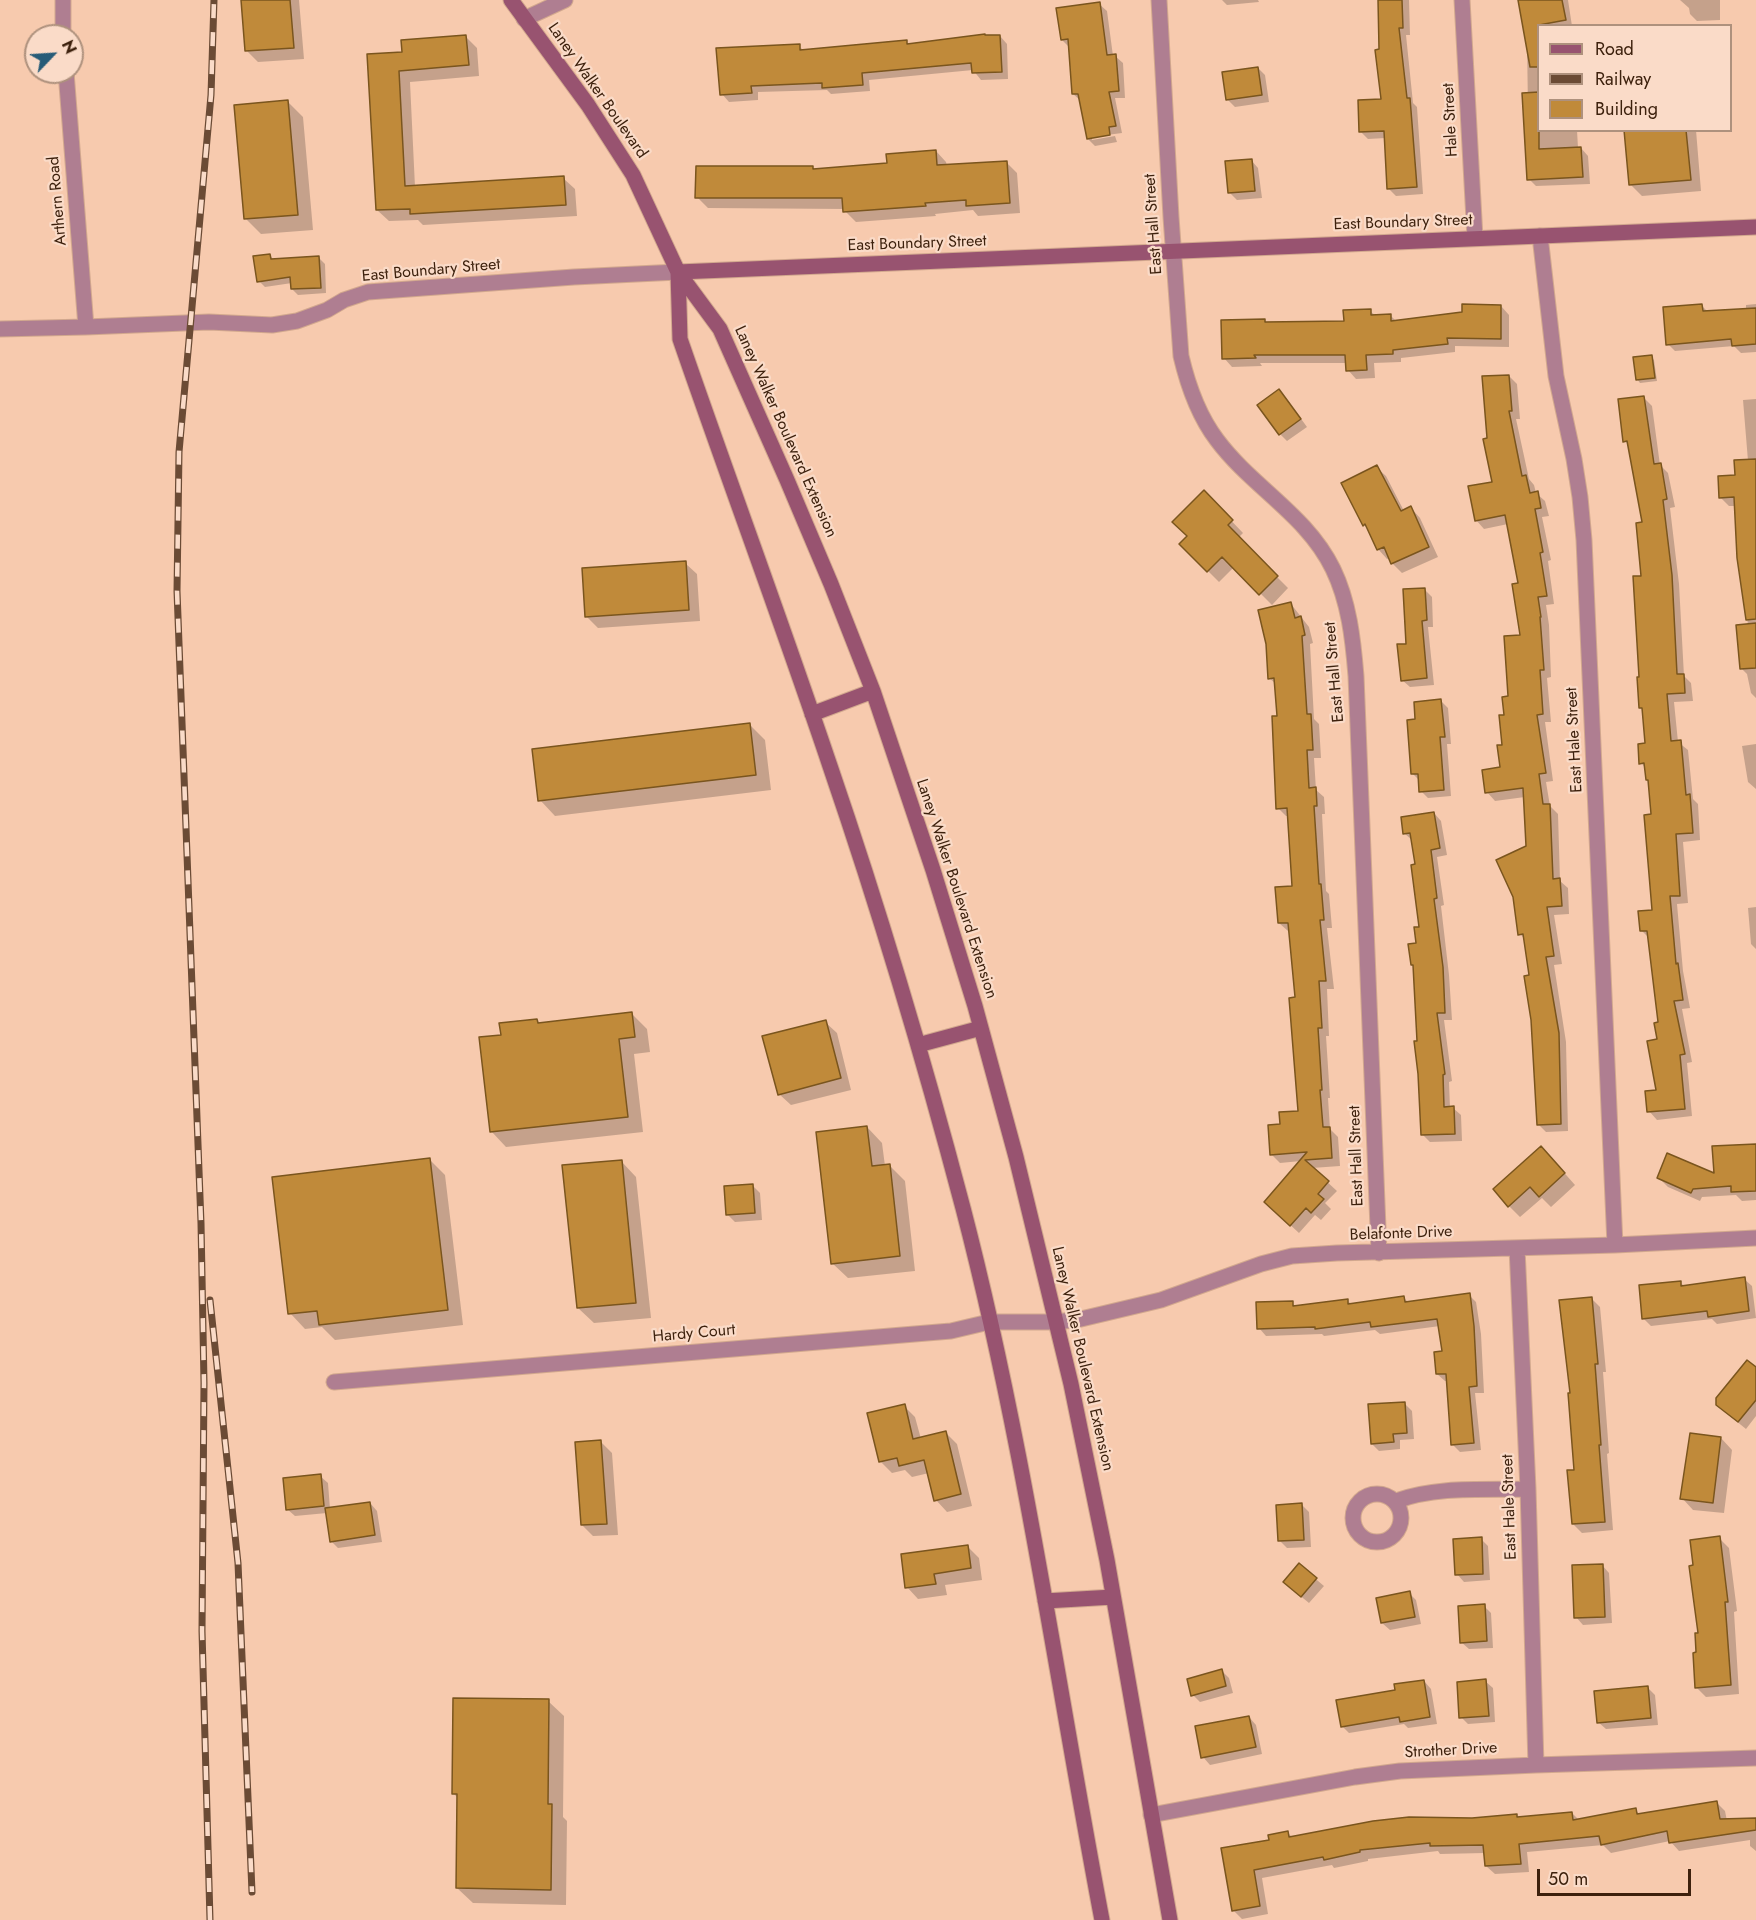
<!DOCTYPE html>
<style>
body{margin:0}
#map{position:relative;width:1756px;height:1920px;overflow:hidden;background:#f7caae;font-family:Jost,sans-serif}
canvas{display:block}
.legend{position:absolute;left:1537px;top:24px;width:195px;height:108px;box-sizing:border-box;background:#fadbc8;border:2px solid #ae917d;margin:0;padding:8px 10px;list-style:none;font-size:18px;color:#3d210d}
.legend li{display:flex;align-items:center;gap:12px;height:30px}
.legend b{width:30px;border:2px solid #ae917d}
.north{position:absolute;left:24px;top:24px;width:60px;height:60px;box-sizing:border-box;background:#fadbc8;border:2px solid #ae917d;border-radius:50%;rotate:65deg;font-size:16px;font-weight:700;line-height:24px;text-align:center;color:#3d210d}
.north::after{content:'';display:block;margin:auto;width:21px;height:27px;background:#275c78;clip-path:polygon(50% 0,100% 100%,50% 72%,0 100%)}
.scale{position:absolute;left:1537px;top:1869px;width:154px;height:27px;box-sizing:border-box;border:3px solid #3d210d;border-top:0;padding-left:8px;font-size:18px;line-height:21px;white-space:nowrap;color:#3d210d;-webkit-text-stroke:4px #fadbc8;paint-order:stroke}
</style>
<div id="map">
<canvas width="1756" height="1920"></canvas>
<ul class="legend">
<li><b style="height:8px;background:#985370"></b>Road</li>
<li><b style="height:8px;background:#6b4b35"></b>Railway</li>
<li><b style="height:16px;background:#c08a3a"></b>Building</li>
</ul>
<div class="north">N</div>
<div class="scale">50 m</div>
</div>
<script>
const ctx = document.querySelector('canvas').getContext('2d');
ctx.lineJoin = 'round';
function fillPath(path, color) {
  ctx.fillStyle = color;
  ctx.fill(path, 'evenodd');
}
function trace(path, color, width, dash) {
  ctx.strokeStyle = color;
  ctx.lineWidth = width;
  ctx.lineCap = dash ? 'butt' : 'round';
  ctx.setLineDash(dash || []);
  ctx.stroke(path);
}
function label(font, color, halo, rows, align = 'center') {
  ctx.font = font + ' Jost,sans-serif';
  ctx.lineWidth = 4.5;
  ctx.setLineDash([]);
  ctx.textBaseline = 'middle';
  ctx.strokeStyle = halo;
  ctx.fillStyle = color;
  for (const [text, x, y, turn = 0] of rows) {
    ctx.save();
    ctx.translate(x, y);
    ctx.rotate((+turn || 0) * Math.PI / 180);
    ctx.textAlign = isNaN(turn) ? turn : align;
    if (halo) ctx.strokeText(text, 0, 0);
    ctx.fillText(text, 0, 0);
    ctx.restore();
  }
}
const shadow = new Path2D(`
 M243 0H299L304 59 258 62 247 51Z
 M1222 0H1258L1259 2 1227 5Z
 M1379 0H1409L1410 35H1406L1413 103 1417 107 1423 194 1396 196 1389 189 1386 138 1368 139 1361 132 1383 100Z
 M1519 0H1568L1572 26H1538V130H1577L1578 148H1581L1588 156 1590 184 1536 186 1529 179 1527 42Z
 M1680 0H1720V20L1697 21 1690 14 1689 8Z
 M1099 4 1107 11 1113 56H1115L1123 63 1125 98H1115L1122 133 1092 137V140L1115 136 1117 142 1095 146 1088 139 1081 101 1073 94 1070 48 1062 40Z
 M1000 36 1007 44 1008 79 981 80 973 70 869 80 870 91 831 94 827 90 758 92V100L729 102 722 94 799 46 804 51 906 42 909 45Z
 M466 37 477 48 479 76 410 82 415 187 563 178 575 189 577 216 423 225 418 220 389 221 377 210 369 55 403 53Z
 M1258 68 1265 75 1269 102 1235 107 1228 100Z
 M288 102 303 117 313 230 261 234 245 218Z
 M1626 130H1696L1701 191 1642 196 1631 185Z
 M936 151 946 162 947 166 1006 162 1017 173 1020 213 978 216 973 210 935 214 936 216 856 222 845 211V209L708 208 697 197 813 168 815 170 889 165Z
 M1251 160 1258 168 1262 198 1237 200 1230 193Z
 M269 255 274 260 319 258 325 264 326 293 298 295 292 289V283L265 287 259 281Z
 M1756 304V352L1741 353 1734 346 1675 351 1668 344 1701 305 1709 313 1746 310V305Z
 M1501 306 1509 315V347L1455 346V352L1401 358V362L1374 363 1375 378 1356 379 1348 370 1347 363H1260L1262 366 1232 367 1224 358 1264 320 1267 323H1345L1370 311 1376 316 1390 315 1397 322 1463 314Z
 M1651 357 1654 360 1657 381 1640 383 1637 379Z
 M1509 376 1517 384 1520 419H1516L1529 479 1534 485 1536 493 1545 501 1549 516 1542 517 1551 560 1548 561 1554 604 1546 605 1549 625 1551 677 1547 678 1551 722H1545L1553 781 1546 782 1550 806 1558 814 1560 881 1568 888 1569 914 1554 915 1562 964 1554 965 1566 1042 1568 1131 1546 1132 1538 1124 1531 976 1526 940 1520 934 1527 847 1525 797 1495 801 1487 792 1502 768 1505 716 1521 636 1519 584 1508 524 1484 529 1476 520 1494 483 1488 440Z
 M1286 398 1307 427 1287 441 1280 434Z
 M1644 398 1652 406 1660 465 1668 473 1675 507 1670 508 1679 584 1684 676 1691 683 1693 701 1674 702 1678 742 1688 750 1693 799 1698 804 1700 840 1683 842 1688 903 1677 904 1683 971 1690 1008 1682 1009 1692 1062 1687 1063 1692 1116 1657 1120 1649 1111 1657 1092 1660 1023 1649 938 1641 930 1654 912 1653 815 1650 783 1647 780 1646 768 1641 763 1647 745 1644 711 1641 707 1644 523 1629 445 1625 441Z
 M1756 399V698L1751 693 1747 674 1741 668 1748 625 1739 557 1736 506H1729L1720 497 1748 461 1743 400Z
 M1376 467 1386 476 1404 511 1411 508 1420 518 1438 557 1402 573 1392 563 1390 558 1387 559 1378 549 1370 531 1364 525Z
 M1204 492 1243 533 1238 538 1288 588 1272 605 1234 567 1219 582 1181 544 1189 536Z
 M685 563 697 574 700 621 598 628 587 617Z
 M1424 589 1432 597 1433 627H1428L1434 685 1410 687 1402 680 1408 645Z
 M1291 604 1309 627 1313 643 1310 644 1314 719 1319 724 1321 758H1314L1316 790 1324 797 1325 814H1322L1326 891 1329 894 1332 928H1327L1334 989H1327L1329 1036H1326L1330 1098H1328L1330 1129 1338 1137 1340 1166 1312 1168 1337 1191 1325 1203 1331 1209 1321 1220 1315 1215 1299 1233 1274 1210 1301 1161 1280 1163 1272 1155 1281 1125 1299 1112 1297 999 1291 931H1288L1279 923 1293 887 1289 816H1286L1278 808V717L1276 684 1269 678Z
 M1441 701 1448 708 1451 744H1447L1451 796 1428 798 1421 791 1420 781 1413 774 1417 721Z
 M749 724 765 740 771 790 555 816 540 800Z
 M1756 744V789L1748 782 1742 746Z
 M1434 813 1441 821 1447 855 1437 857 1444 905 1441 906 1449 975 1452 1020H1444L1452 1081 1449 1082 1450 1108H1453L1461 1115 1462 1141 1430 1142 1423 1135 1415 967 1412 965 1421 928 1416 865 1413 841 1404 833Z
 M1756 907V949L1751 944 1748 908Z
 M632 1014 647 1029 650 1052 634 1054 643 1132 506 1147 491 1131 502 1036 537 1020 540 1024Z
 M825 1022 837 1033 851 1090 791 1105 779 1094Z
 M867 1127 882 1143 885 1166 889 1165 905 1181 915 1271 848 1278 832 1263Z
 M1756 1145V1200L1742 1201 1736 1195 1702 1197 1700 1201 1668 1187 1659 1178 1715 1175Z
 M429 1159 445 1175 463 1325 335 1340 322 1327 305 1329 290 1313Z
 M1552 1159 1575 1185 1551 1207 1542 1198 1520 1217 1509 1206Z
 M621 1161 636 1177 651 1318 594 1323 578 1308Z
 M752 1185 760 1193 762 1220 735 1222 728 1215Z
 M1744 1279 1752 1286 1756 1318 1717 1324 1712 1319 1651 1326 1644 1319 1680 1282 1685 1287Z
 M1469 1295 1476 1302 1481 1334 1484 1393H1475L1481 1450 1460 1452 1452 1444 1448 1381H1445L1437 1374 1444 1353 1440 1326 1380 1334 1375 1330 1324 1336 1322 1334 1266 1336 1259 1328 1292 1303 1296 1307 1347 1300 1352 1305 1404 1298 1409 1303Z
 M1591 1298 1600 1307 1606 1372H1603L1609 1453 1607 1454 1613 1530 1582 1533 1573 1524 1575 1471 1572 1394Z
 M1756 1369V1416L1746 1429 1725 1412Z
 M1404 1403 1412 1411 1414 1439 1400 1440V1449L1379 1451 1372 1444Z
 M904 1406 915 1417 921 1439 946 1433 957 1444 972 1506 947 1512 936 1500 929 1473 912 1477 905 1470 892 1473 880 1461Z
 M1721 1438 1732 1450 1724 1513 1693 1510 1682 1498Z
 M601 1442 612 1453 618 1535 593 1536 582 1525Z
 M320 1476 328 1483 330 1509 370 1503 377 1511 382 1542 338 1548 331 1541 327 1513 295 1516 287 1509Z
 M1302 1505 1309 1512 1311 1547 1287 1548 1279 1540Z
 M1719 1538 1729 1548 1737 1611 1734 1612 1739 1694 1706 1697 1696 1687 1700 1634 1695 1566Z
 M1481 1539 1488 1546 1490 1580 1464 1582 1457 1574Z
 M968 1547 979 1558 982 1580 945 1585 947 1595 918 1599 907 1587Z
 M1299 1565 1324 1586 1309 1603 1292 1589Z
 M1602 1565 1609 1573 1612 1623 1583 1625 1576 1617Z
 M1409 1593 1416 1600 1421 1624 1390 1630 1382 1623Z
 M1484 1606 1491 1613 1493 1648 1469 1649 1461 1642Z
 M1222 1671 1229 1678 1233 1693 1200 1702 1193 1695Z
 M1424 1681 1431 1689 1437 1724 1408 1728 1404 1724 1349 1733 1342 1726 1396 1691Z
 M1485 1681 1493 1688 1495 1722 1468 1724 1461 1717Z
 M1648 1688 1655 1695 1658 1725 1606 1729 1598 1722Z
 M548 1701 564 1716 563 1817 567 1821 566 1905 473 1903 457 1888 458 1798 453 1793Z
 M1249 1717 1256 1725 1262 1754 1210 1765 1203 1757Z
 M1717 1803 1725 1811 1727 1821 1756 1819V1851L1750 1846V1840L1679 1851 1670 1841 1611 1853 1603 1845 1527 1852 1529 1872 1495 1874 1486 1866 1485 1853 1440 1854 1438 1851 1368 1859V1861L1334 1868 1332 1865 1262 1878 1268 1914 1242 1919 1233 1910 1222 1850 1271 1841 1288 1833 1293 1838 1472 1819 1516 1816 1519 1818 1572 1813 1579 1820 1635 1809 1640 1815Z`);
const building = new Path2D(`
 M241 0H290L294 48 245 51Z
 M1378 0H1402L1403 28H1399L1407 98H1410L1417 187 1387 189 1384 131 1359 132 1358 100 1381 99 1375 50 1379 49Z
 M1518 0H1562L1566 20 1539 25V67H1530Z
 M1100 2 1107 55 1116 54 1119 91 1109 92 1116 126 1109 127 1110 135 1087 139 1078 94H1072L1068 39 1061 40 1056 8Z
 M985 34V35H1000L1002 72 972 73 971 63 862 73 863 85 822 88V83L751 86 752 93 720 95 716 48 800 44V50L907 40V44Z
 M466 35 469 65 399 71 405 186 564 176 566 205 410 214V209L376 210 367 54 402 52 401 40Z
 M1258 67 1262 95 1226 100 1222 72Z
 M1539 92V149L1581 147 1583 177 1527 180 1522 93Z
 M288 100 298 215 244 219 234 105Z
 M1624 130H1686L1691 180 1629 185Z
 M936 150 937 165 1007 161 1010 203 966 206V200L925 203 926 206 843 212 842 198H695L696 166H813V169L887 163 886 154Z
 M1252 159 1255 191 1228 193 1225 161Z
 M270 254 271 259 319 256 321 288 291 289 290 277 257 282 253 256Z
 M1462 304 1501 305V339L1447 338 1448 344 1393 350V354L1366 355 1367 370 1346 371 1345 355H1254L1256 358 1222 359 1221 320 1265 319V322L1344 321 1343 310 1371 309V315L1391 314V321L1462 312Z
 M1702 304 1703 311 1756 308V344L1732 346 1731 339 1666 345 1663 307Z
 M1652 355 1655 378 1636 380 1633 357Z
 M1509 375 1512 411H1509L1522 476 1526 475 1530 493 1538 491 1541 508 1535 509 1543 552 1540 553 1547 596 1538 597 1541 617H1540L1544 670H1540L1543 714 1537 715 1546 773 1539 774 1543 804H1550L1553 879 1560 878 1562 906 1547 907 1554 956 1546 957 1559 1033 1561 1124 1537 1125 1531 1020 1524 976 1529 975 1523 934 1518 935 1513 897 1496 860 1526 846 1523 788 1485 793 1482 770 1500 767 1497 745H1502L1499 715H1504L1502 697 1508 696 1504 636 1520 635 1512 584 1518 583 1505 515 1475 521 1468 486 1492 482 1483 439 1487 438 1482 376Z
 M1279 389 1301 419 1279 435 1257 405Z
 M1644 396 1654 464 1661 463 1667 499 1663 500 1672 575 1677 674H1684L1685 693 1667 694 1671 741 1681 740 1686 795 1690 794 1693 833 1676 834 1680 896H1670L1676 964 1678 963 1683 1000 1674 1001 1685 1054 1680 1055 1685 1109 1647 1112 1645 1091 1656 1090 1647 1041 1657 1039 1654 1023 1658 1022 1647 931H1640L1638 911 1652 910 1644 815 1651 814 1648 780H1646L1644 763 1639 764 1638 744 1645 743 1642 708H1639L1637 677H1639L1633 576H1641L1636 523 1642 522 1627 441 1623 442 1618 399Z
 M1756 459V619L1746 620 1737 558 1734 497 1719 498 1718 476 1735 475 1734 460Z
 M1377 465 1401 511 1411 506 1429 547 1391 564 1384 547 1377 550 1365 524 1363 526 1341 483Z
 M1204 490 1233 520 1228 525 1278 576 1259 595 1222 557 1207 572 1179 544 1187 536 1172 522Z
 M686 561 689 610 585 617 582 568Z
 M1425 588 1427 620 1422 621 1427 678 1401 681 1397 644H1406L1403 589Z
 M1291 602 1295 618 1301 616 1305 635 1302 636 1307 714H1311L1313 750H1307L1309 788 1316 787 1317 806H1314L1319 884H1321L1324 920H1320L1326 981H1319L1322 1028H1318L1322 1090H1320L1323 1127H1330L1332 1158 1305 1160 1329 1181 1318 1194 1324 1199 1311 1213 1306 1208 1290 1226 1264 1202 1307 1152 1270 1155 1268 1125 1280 1124 1279 1112 1298 1111 1289 998 1295 997 1288 923H1278L1275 887 1292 886 1287 808 1276 809 1272 716H1277L1274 678 1268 679 1266 644 1258 610Z
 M1756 623V668L1740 669 1736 625Z
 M1441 699 1445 737H1440L1444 790 1419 792 1418 774H1411L1407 720 1415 719 1414 702Z
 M750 723 756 775 538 801 532 749Z
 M1434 812 1440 848 1431 850 1437 898 1434 899 1443 967 1445 1013H1437L1445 1074 1443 1075 1444 1107 1454 1106 1455 1134 1421 1135 1418 1074 1414 1041H1417L1413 965H1411L1408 944 1416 943 1414 927H1419L1411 865 1415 864 1410 833 1403 834 1401 817Z
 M632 1012 635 1037 619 1039 628 1117 490 1132 479 1037 501 1035 499 1023 537 1019 538 1023Z
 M826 1020 841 1078 778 1095 762 1036Z
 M867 1126 872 1166 890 1164 900 1256 831 1264 816 1132Z
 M1756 1144V1191L1731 1192V1186L1693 1189 1691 1193 1657 1178 1667 1153 1714 1173 1712 1146Z
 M1541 1146 1565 1173 1539 1197 1530 1187 1508 1207 1493 1189Z
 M430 1158 448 1310 319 1325 317 1311 288 1314 272 1177Z
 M622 1160 636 1303 577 1308 562 1165Z
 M753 1184 755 1213 726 1215 724 1186Z
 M1745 1277 1749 1311 1708 1317 1707 1311 1642 1319 1639 1285 1681 1281V1286Z
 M1470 1293 1474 1326 1477 1386 1469 1387 1474 1443 1451 1445 1446 1374H1436L1434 1352 1442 1351 1437 1319 1371 1327 1370 1322 1315 1329V1327L1257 1329 1256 1302 1293 1301V1306L1348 1299V1304L1404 1296 1405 1302Z
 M1592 1297 1598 1364H1595L1601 1445H1599L1605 1522 1572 1524 1567 1470H1574L1568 1393H1570L1559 1300Z
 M1747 1360 1756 1367V1400L1738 1422 1716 1405V1398Z
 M1405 1402 1407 1433 1393 1434 1394 1442 1371 1444 1368 1404Z
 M905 1404 913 1439 946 1431 961 1494 934 1501 924 1460 899 1466 897 1458 879 1462 867 1413Z
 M1690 1433 1721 1437 1713 1503 1680 1499Z
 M601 1440 607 1524 581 1525 575 1442Z
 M321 1474 324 1506 286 1510 283 1478Z
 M370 1502 375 1535 330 1542 325 1508Z
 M1302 1503 1304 1540 1278 1541 1276 1505Z
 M1720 1536 1728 1602H1725L1731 1685 1695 1688 1693 1653 1696 1652 1695 1633H1698L1689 1566 1693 1565 1690 1540Z
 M1482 1537 1483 1574 1455 1575 1453 1539Z
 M968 1545 971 1568 934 1574 936 1584 905 1588 901 1554Z
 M1299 1563 1317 1578 1301 1597 1283 1582Z
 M1603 1564 1605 1617 1574 1618 1572 1565Z
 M1410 1591 1415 1617 1381 1623 1376 1598Z
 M1485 1604 1487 1641 1460 1643 1458 1606Z
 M1222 1669 1226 1686 1191 1696 1187 1679Z
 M1486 1679 1489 1716 1459 1718 1457 1682Z
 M1424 1680 1430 1717 1400 1722 1399 1717 1341 1727 1336 1700 1395 1690 1394 1684Z
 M1648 1686 1651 1718 1597 1723 1594 1691Z
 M453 1698 549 1699 548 1804H552L551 1890 456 1888 457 1794H452Z
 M1249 1716 1256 1747 1201 1758 1195 1726Z
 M1717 1801 1720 1819 1756 1818V1830L1669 1843 1667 1831 1601 1845 1599 1836 1519 1844 1521 1864 1485 1866 1483 1845 1430 1846V1843L1360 1850V1852L1324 1860 1323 1857 1254 1870 1260 1906 1232 1911 1221 1848 1269 1840 1268 1835 1288 1831 1289 1837 1373 1821 1409 1817 1472 1818 1517 1814V1817L1572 1812 1573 1820 1636 1808 1637 1814Z`);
const street = new Path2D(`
 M63 0V36
 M1159 0 1171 217 1181 356C1188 386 1198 415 1217 440 1252 487 1307 515 1333 569 1349 602 1353 639 1356 676L1379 1253
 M1462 0 1475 238
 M524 19 565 0
 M66 72 86 327
 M1540 236 1556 376 1574 459 1580 497 1584 540 1615 1245
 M0 329 86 327 209 322 272 325 297 321 327 310 344 300 368 292 574 277 678 272
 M1517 1248 1528 1489 1536 1765
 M334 1382 951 1331 989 1322H1056L1081 1319 1161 1300 1261 1264 1292 1256 1337 1253 1615 1245 1756 1238
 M1353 1518a24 24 0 1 1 48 0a24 24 0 1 1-48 0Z
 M1396 1501C1436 1486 1485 1490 1528 1489
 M1151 1815 1355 1777 1400 1771 1536 1765 1756 1758`);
const secondary = new Path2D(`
 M511 0 588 105 633 175 678 272 720 329 787 480 831 584 873 691 933 870 975 1006 1016 1157 1056 1322 1071 1384 1107 1560 1170 1920
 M678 272 680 339C729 481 782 623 830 766 880 912 924 1060 963 1208 1024 1442 1057 1683 1102 1920
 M678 272 1756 227
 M812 714 873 691
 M918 1045 981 1028
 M1045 1601 1113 1597`);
const rail = new Path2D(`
 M210 1300 238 1563 252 1892
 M210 1920 202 1631 204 1383 201 1223 177 591 179 452 211 95 214 0`);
const streetNames = [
 ["Laney Walker Boulevard",597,91,55],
 ["Hale Street",1451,120,-93],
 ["Arthern Road",58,201,-95],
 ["East Boundary Street",1403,223,-2],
 ["East Hall Street",1154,224,-94],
 ["East Boundary Street",917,244,-2],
 ["East Boundary Street",431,271,-5],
 ["Laney Walker Boulevard Extension",785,432,66],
 ["East Hall Street",1335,672,-95],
 ["East Hale Street",1575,740,-93],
 ["Laney Walker Boulevard Extension",956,889,72],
 ["East Hall Street",1357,1156,-92],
 ["Belafonte Drive",1401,1234,-2],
 ["Hardy Court",694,1334,-5],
 ["Laney Walker Boulevard Extension",1082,1359,77],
 ["East Hale Street",1510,1507,-92],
 ["Strother Drive",1451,1751,-3]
];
fillPath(shadow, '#0003');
fillPath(building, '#c08a3a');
trace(building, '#7a551e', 1.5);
trace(street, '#d2a88e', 17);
trace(secondary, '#d2a88e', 17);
trace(street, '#af7e91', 15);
trace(secondary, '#985370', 15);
trace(rail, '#6b4b35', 7);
trace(rail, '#fadbc8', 4.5, [14]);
label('16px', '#3d210d', '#fadbc8', streetNames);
</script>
